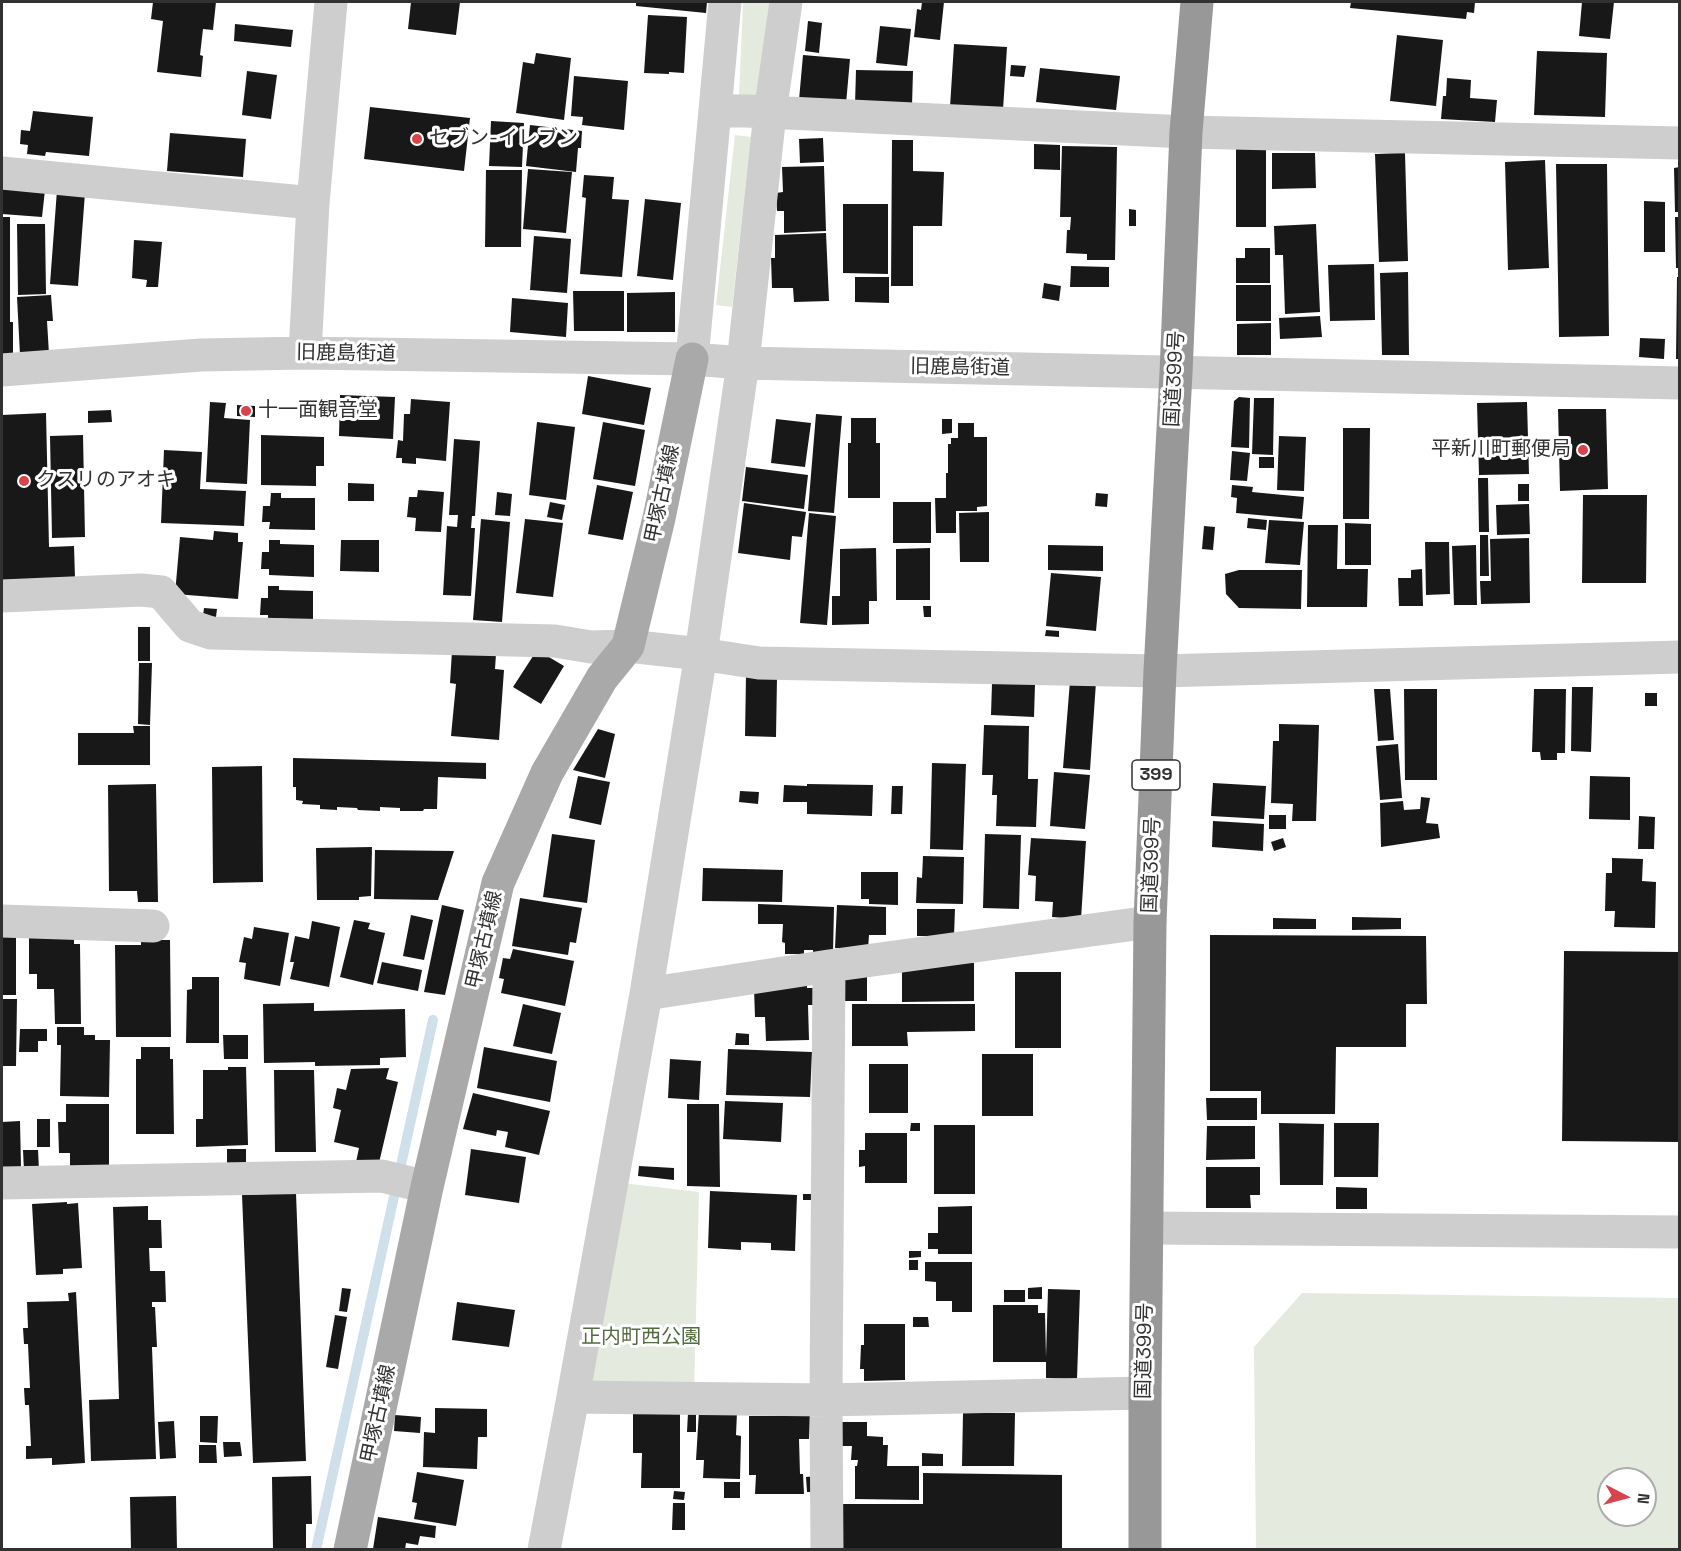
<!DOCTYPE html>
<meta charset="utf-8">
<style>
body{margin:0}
#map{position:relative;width:1681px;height:1551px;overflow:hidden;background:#fff;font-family:"Space Grotesk",sans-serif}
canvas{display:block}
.frame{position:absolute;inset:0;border:3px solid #313131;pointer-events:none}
.north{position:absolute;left:1597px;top:1467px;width:60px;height:60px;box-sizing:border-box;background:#fff;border:2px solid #adadad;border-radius:50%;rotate:96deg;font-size:16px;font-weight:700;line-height:24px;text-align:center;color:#313131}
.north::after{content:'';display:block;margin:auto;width:21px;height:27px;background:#d9434d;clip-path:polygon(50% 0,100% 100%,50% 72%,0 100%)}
</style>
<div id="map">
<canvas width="1681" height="1551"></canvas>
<div class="frame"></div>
<div class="north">N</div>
</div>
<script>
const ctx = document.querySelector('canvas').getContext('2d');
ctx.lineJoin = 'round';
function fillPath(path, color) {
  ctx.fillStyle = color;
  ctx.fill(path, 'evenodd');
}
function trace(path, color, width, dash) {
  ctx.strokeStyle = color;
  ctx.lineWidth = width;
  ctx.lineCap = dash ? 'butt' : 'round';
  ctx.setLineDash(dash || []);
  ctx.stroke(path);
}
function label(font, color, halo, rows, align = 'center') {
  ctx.font = font + ' "Space Grotesk","Noto Sans JP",sans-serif';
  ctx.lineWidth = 6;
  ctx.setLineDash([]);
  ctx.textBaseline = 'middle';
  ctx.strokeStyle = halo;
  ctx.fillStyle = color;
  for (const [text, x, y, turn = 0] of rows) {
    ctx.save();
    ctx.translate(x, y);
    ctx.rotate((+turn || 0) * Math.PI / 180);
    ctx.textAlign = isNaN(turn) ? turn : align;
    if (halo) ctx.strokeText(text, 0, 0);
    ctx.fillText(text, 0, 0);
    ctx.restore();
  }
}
const green = new Path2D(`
 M743 2H777L764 98 739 95Z
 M735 135 751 137 732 307 716 305Z
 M614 1182 699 1192 694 1395H575Z
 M1302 1293 1679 1298V1549H1256L1254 1347ZM1609 1479H1645V1515H1609Z`);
const stream = new Path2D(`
 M316 1550 433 1020`);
const building = new Path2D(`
 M153 2H216L213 30 203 29 200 55 203 56 201 77 157 72 163 21 151 19Z
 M411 2H460L456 35 408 29Z
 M636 2H707L706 13 636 6Z
 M922 2H944L940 40 914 37 917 9 921 10Z
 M1351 2H1475L1474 13 1467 12 1466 19 1350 8Z
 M1582 2H1614L1610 39 1579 36Z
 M648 15 687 17 684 73 669 72V74L644 73Z
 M808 21 822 23 819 53 805 51Z
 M235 24 293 30 291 47 234 41Z
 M880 26 911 29 907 66 876 63Z
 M1397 35 1443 40 1436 106 1390 101Z
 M954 44 1007 47 1003 110 950 107Z
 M1537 51 1607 53 1605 117 1534 115Z
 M536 53 571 58 564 120 516 113 523 62 534 64Z
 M803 55 850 59 846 104 799 100Z
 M1011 65 1026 66 1024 77 1010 76Z
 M1040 68 1120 76 1116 110 1036 102Z
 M856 70 913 71 912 106 855 105Z
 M247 71 277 75 271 119 242 115Z
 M574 76 628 81 624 130 582 125 583 117 571 116Z
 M1447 78 1471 80 1470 98 1497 100 1495 122 1441 119 1443 96H1446Z
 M370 107 470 118 464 171 364 159Z
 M33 111 93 117 89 156 46 152 45 156 27 154 28 145 20 144 21 130 30 131Z
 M491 121 524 123 522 167 489 166Z
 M530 125 582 131 581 148H578L576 172 526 166Z
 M170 133 246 139 243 177 167 171Z
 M823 138 824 162 800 163 799 139Z
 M892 140H913V171L944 172 942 226H913V286H891Z
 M1034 144 1060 145V170L1034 169Z
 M1062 146 1117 147 1115 260H1087V254L1066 253 1067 230H1070L1071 217H1060Z
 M1236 146H1266V227H1236Z
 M1272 153H1315L1316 188 1272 189Z
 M1405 153 1408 261 1379 262 1375 154Z
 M1545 160 1549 268 1508 270 1505 162Z
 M1556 164H1607L1609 336 1559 337Z
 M824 166 826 231 784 233V211H777L776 193 783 192 782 167Z
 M1680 167V212H1675L1674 168Z
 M528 169 572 172 566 233 523 229Z
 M486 170H522L521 247H485Z
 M584 175 614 177 612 199 629 200 622 277 580 274 586 198 582 197Z
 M2 186 45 190 42 217 2 214Z
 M57 190 85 193 78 286 50 284Z
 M645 199 681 203 673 280 637 276Z
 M1644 201 1665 202V252H1644Z
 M843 204H888V274L843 273Z
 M1129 209 1136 210V226H1129Z
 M2 217H10V322H13V357H2Z
 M1675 217H1680V268H1676Z
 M17 224H45L46 294 18 295Z
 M1316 224 1320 312 1285 314 1283 255H1275L1274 226Z
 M826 233 829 301 794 302 793 288H772L771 258H775V235Z
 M534 236 571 239 567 293 530 290Z
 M134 240 162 242 158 287H146L147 280 132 278Z
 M1245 248H1270V283H1236V258H1245Z
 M1374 264 1375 320 1330 321 1328 265Z
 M1071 266 1109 267V287H1070Z
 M1408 272 1409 355H1382L1380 273Z
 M855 277H889V303L855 302Z
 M1677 277H1680V359H1676Z
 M1044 283 1061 286 1059 301 1042 298Z
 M1236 285H1271V321H1236Z
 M573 291H624V331H574Z
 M675 292V332H627V293Z
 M51 295 53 321H47L49 354 20 355 17 297Z
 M512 298 568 303 566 337 510 332Z
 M1320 316 1322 337 1280 339 1279 318Z
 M1271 323V355H1237V324Z
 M1640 338 1665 339 1664 359 1639 357Z
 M588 376 651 388 644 425 582 414Z
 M340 395 395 397 393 439 339 436Z
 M1239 397 1250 398 1249 448 1231 447 1234 401Z
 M1254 398H1274L1273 455 1252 454Z
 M411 399 450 402 446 461 416 458V464L402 463V458H396L398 440 403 441 404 414H410Z
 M210 402 226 403 224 418 250 420 247 484 206 482Z
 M1527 402 1529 474 1479 475 1477 403Z
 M237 405 255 406V417L237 416Z
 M1558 409H1606L1608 489 1560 491Z
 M111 410 112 422 88 423V411Z
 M46 413 49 547 74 546 75 578 2 580V415Z
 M816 414 842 416 834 513 808 511Z
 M851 418H876V443H880V498H848V443H851Z
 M776 419 811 423 805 467 771 463Z
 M942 419H952V433L942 434Z
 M537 422 575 427 566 500 529 495Z
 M603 422 645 430 635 486 593 479Z
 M958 423H974V437H987V506L977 507V511H956V533H936L935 498H946V473H948V444H951V438H958Z
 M1343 428H1370L1369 519H1343Z
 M83 435 85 537 52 538 50 436Z
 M261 435 324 437V466H316V486L261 485Z
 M1279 436 1306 437 1304 491 1277 490Z
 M454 439 480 441 475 516H472L471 528H475L471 596 443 595 447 526 457 527 458 515H449Z
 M164 450 202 452 200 489 246 491 244 526 161 523Z
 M1232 451 1250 453 1247 481 1230 480Z
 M1259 457H1274V468H1259Z
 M746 467 808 475 804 509 742 501Z
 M1478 478H1488L1489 532H1479Z
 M348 483 374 484V501H348Z
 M1518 484H1529V501H1518Z
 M597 485 633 492 623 540 588 534Z
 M1232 485 1253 487 1252 492 1304 497 1302 519 1236 513 1237 498 1231 497Z
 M418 490 444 492 441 532 415 531 416 518 407 517 409 497H417Z
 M497 492 512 494 510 516 495 515Z
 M271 493H281V498H315V530L269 529 270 522H262L263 506H270Z
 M1096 493 1108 494 1107 507 1095 506Z
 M1583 495H1647L1646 583H1582Z
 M550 502 565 505 562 520 547 517Z
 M893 502H931V543H893Z
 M744 503 806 512 802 537 792 536 790 560 738 553Z
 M1529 504 1530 534 1497 535 1496 505Z
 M989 512V562H960L959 513Z
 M809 513 836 516 827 625 800 623Z
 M1248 518 1267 520 1266 530 1247 528Z
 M481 519 510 522 502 622 473 620Z
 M525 519 563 523 553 597 516 593Z
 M1269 520 1304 522 1300 565 1265 563Z
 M1345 523 1371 524V565H1345Z
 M1308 525H1338L1337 569H1368L1367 607H1307Z
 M1204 526 1215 527 1213 550 1202 549Z
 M214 531 238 533V542H243L238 599 175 594 180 537 213 540Z
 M1480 535H1488L1489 576H1480Z
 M1529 538 1530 603 1481 604 1480 581H1491L1490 539Z
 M269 540H280V544L314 545V577L269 575V569H261L262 552H269Z
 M341 540H379V572L340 571Z
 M1425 542H1449L1450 594 1426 595Z
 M1048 545 1103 546V571L1048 570Z
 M1476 545 1477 605H1454L1452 546Z
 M876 548 877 601H869V624L832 625V596H840V549Z
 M930 548V600H896V549Z
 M1422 569 1423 606H1399L1398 578H1411V570Z
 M1239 570H1302L1301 609 1239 608 1226 594 1225 574Z
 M1051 573 1101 577 1096 631 1046 626Z
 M268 586H279V590L313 591V620L268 618V615H260L261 598H268Z
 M923 606H931V617H924Z
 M204 608 217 609 216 617 203 616Z
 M138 627H150V661H138Z
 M1046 630 1059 631V637L1045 636Z
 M537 650 564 666 541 704 513 687Z
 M452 651 496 654 495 669 504 670 499 740 451 736 456 684 450 683Z
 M139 663H152L150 725 138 724Z
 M746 676 777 677 776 737 745 736Z
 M1070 681 1096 682 1090 770 1063 768Z
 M992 683 1035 684 1034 717 991 715Z
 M1572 687H1593L1591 752 1571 751Z
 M1374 689H1390L1394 740 1378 741Z
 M1404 689H1437V780H1405Z
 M1534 689H1566L1565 753H1557V760H1541L1540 752H1532Z
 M1645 693H1657V706H1645Z
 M1279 724 1319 725 1316 821H1292L1293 804 1271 803 1273 741H1279Z
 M984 725 1029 726 1028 779H1038L1036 827 996 826 997 795H992L993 775H982Z
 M133 726H150V765H78V733H134Z
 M598 729 615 734 605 778 573 770Z
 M1398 744 1402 798 1380 800 1376 746Z
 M293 758 486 763V779L438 777 437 809H424L423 811H400V808L380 807V811L358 810 357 808 337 807V810L320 809V805L302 804 303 801 296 800V787H293Z
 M932 763 966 764 963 850 930 849Z
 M262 766 263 882 213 883 212 767Z
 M1054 772 1090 775 1085 829 1050 826Z
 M578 776 610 782 601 825 569 818Z
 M1590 776 1630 777V820L1589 819Z
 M1213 783 1266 786 1264 819 1211 816Z
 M156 784 158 902H138L137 891H109L108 785Z
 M807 784 873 785 872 816 807 814V802H783L784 785 807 786Z
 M892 786H903L902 814H891Z
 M740 791 759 792 758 804 739 802Z
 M1421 797 1430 798 1426 823 1438 824 1440 838 1381 847 1380 803 1403 801 1404 810 1420 809Z
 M1269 815H1286V829H1269Z
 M1639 816 1655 817 1654 849H1638Z
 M1213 821 1264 824 1263 851 1212 847Z
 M552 834 595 840 587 903 543 897Z
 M985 834 1021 835 1019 909 983 908Z
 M1031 838 1086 841 1081 919 1052 917 1053 902 1035 901 1036 876 1028 875Z
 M1283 838 1286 847 1274 851 1271 842Z
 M372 847 371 896 359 897V900H317L316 848Z
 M375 850 454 851 438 900 374 899Z
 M923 856 964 857 963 904 916 903 917 877 922 878Z
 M1612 858 1643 859 1642 881 1656 882 1655 928 1614 927 1615 911H1605L1606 873H1612Z
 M703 868 783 870 782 902 702 901Z
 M861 872H898V905L869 904V899H861Z
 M520 898 582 908 576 943 570 942 568 955 512 946Z
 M758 904 834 907 833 953H813V950H804V954H785V943L782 942 783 924H758Z
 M442 905 464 910 445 995 424 992Z
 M837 905 886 907V935H869L868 949 835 948Z
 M917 909H955L954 936H917Z
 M411 915 433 920 424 960 403 956Z
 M1352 917 1401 918V929L1352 930Z
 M1273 918 1316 919V929H1273Z
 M354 920 370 923 368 929 385 933 373 985 340 977Z
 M312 921 340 927 329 987 290 979 294 962H290L295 936 309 939Z
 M254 927 289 933 280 986 244 979 246 963 239 962 244 937 252 939Z
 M2 930H16V995H2Z
 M29 932 74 937V944H80L81 1024H55L54 989H37V974H29Z
 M1210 935 1426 936 1427 1004H1406V1047H1336L1335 1114H1261V1091H1210Z
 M141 940H170L171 1037H116L115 945H141Z
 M513 949 574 961 565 1006 501 993 504 979 499 978 503 958 510 959Z
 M1564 951 1680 952V1142L1562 1141Z
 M382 962 422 970 418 991 377 983Z
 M974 963V1001L902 1002V964Z
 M1015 972H1061V1048H1015Z
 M867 973V1001H839L840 984 849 975Z
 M192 977H219V1043H186L187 990 192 989Z
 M807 979V988H817V1005H808L809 1040 766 1041 765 1017H755L754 988Z
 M2 999H17L16 1066H2Z
 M314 1003V1011L405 1009 406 1057 380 1058V1065L315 1066V1062L264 1063 263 1004Z
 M523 1004 561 1013 552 1054 513 1046Z
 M852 1004H975V1031L907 1032 908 1046H852Z
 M57 1027H84V1035H95V1040H110L109 1097 60 1096 61 1045H57Z
 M20 1029H47V1041H38V1052H19Z
 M736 1033 749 1034V1045H735Z
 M223 1035H248V1059H224Z
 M141 1047H170V1059H173L174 1134H136V1059H141Z
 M484 1047 557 1061 550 1102 477 1088Z
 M728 1049 812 1052 810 1097 726 1095Z
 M982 1054H1033V1116H982Z
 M670 1059 701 1061 699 1100 668 1098Z
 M869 1064H908V1113H869Z
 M228 1067H246L248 1145 196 1147V1119H203V1070H228Z
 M389 1068 386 1079 398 1082 378 1167 356 1162 359 1148 334 1142 341 1110 333 1108 337 1088 346 1090 351 1069Z
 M274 1070H314L316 1152H275Z
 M473 1093 550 1111 539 1155 505 1147 508 1132 497 1130 496 1136 463 1129Z
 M1206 1098H1257V1120H1207Z
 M725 1101 783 1103 781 1142 723 1139Z
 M66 1104H109V1169L70 1168V1153H59L58 1122H66Z
 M687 1104H719L720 1187 687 1186Z
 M37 1119H50V1147H37Z
 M20 1121 21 1167H2V1122Z
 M911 1123H920V1131H910Z
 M1279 1123 1324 1124 1323 1185H1280Z
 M1334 1123H1379L1378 1177H1334Z
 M934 1125H975V1194H934Z
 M1207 1126H1255V1159L1206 1160Z
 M865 1133H907V1183H865V1166L859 1167V1150H865Z
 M227 1149H246V1169H227Z
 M471 1149 526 1157 519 1203 465 1195Z
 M23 1150H38L39 1170 24 1171Z
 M639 1166 674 1168V1180L638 1176Z
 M1206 1167H1260V1195H1250L1251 1208H1206Z
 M1336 1187 1367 1188V1209H1336Z
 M710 1191 797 1195 795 1251 771 1250V1243L741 1242V1250L708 1248Z
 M296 1193 306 1461 253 1463 242 1195Z
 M803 1194H816V1200H803Z
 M67 1202V1204L78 1203 82 1268 63 1269V1274L36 1275 32 1204Z
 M148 1206V1220H161L162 1248H149L150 1271H165L166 1302H152V1307H155L157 1347H152L156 1459 91 1461 89 1400 119 1399 113 1207Z
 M972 1206V1254H938V1249H928V1233H938V1207Z
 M909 1251H921V1257L909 1258Z
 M909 1260H918V1270H909Z
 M925 1262H972V1312H952V1301H936V1282L925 1281Z
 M1042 1287V1299H1028V1288Z
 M342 1288 351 1289 347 1312 339 1311Z
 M1048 1289 1080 1290 1077 1379 1046 1378V1362H993V1305H1038V1313H1045L1046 1357Z
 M1004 1290H1025V1302H1004Z
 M76 1292 85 1463 52 1465V1458L26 1459V1446H31L29 1405H25L24 1388H30L28 1344H24L23 1328H28L27 1302 69 1301 68 1293Z
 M457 1302 515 1310 509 1347 452 1340Z
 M335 1315 347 1317 338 1369 326 1367Z
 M913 1317H928L929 1327H913Z
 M864 1324H905V1380L864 1381V1369H860L861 1345H864Z
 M435 1408 487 1409V1437H478L477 1469 423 1467 424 1432 435 1433Z
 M699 1411 737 1412 736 1435 741 1436 740 1479 703 1478 704 1460H696Z
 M633 1413 680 1414V1488H641L642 1453H633Z
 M688 1413 696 1414V1432H687Z
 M963 1413H1015L1014 1466H962Z
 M395 1415 421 1417 420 1433 394 1431Z
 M200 1416H218L217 1443 200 1442Z
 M749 1416H810L809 1439H799L800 1474H803L804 1494H755L756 1475H749Z
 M174 1421 176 1458 160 1459 158 1422Z
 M841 1422H867V1436L883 1437V1445H888L887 1466H919V1500L855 1499V1466H857L858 1460H851L852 1446H841Z
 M223 1442H240L242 1456 224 1457Z
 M199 1445H216L217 1463H199Z
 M922 1453 943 1454V1466H922Z
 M417 1472 464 1480 456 1526 414 1519 417 1503 412 1502Z
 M923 1473 1062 1475V1550H840V1504H923Z
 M311 1476 312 1524H306V1550H273L272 1477Z
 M817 1476V1492H807L806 1477Z
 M724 1482H740V1498H724Z
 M674 1491 685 1492 684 1500 673 1499Z
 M176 1496 177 1550H131L130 1497Z
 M673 1503H685V1530H672Z
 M378 1517 436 1526 435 1538 420 1536 418 1545 406 1543 405 1550 373 1549Z`);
const minor = new Path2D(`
 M715 111H746L1186 132 1680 143
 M2 173 313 203
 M305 353 313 203 331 2
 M692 359 725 2
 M2 370 201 355 305 353 692 359 743 363 1680 383
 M2 596 141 590 161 592 190 626 211 633 555 641 591 647 628 646 701 654 759 663 1160 671 1680 657
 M2 921 153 926
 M646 994 829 966 1150 922
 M2 1183 382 1176 427 1187
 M1147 1228 1680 1232
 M573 1397 826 1400 1145 1393
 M544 1550 573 1397 646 994 701 654 743 363 770 113 786 2
 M827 1550 826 1400 829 966`);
const major = new Path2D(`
 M350 1550 427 1187 498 883 547 773 602 678 628 646 659 518 692 359`);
const highway = new Path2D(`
 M1145 1550V1393L1150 922 1160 671 1176 373 1186 132 1197 2`);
const markers = [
 [417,139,6,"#d9434d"],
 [246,411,6,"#d9434d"],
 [1583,450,6,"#d9434d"],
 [24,481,6,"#d9434d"]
];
const shields = [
 [1156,775,48]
];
const shieldNames = [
 ["399",1156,775]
];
const poiNames = [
 ["セブン-イレブン",429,139],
 ["十一面観音堂",258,411],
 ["平新川町郵便局",1571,450,"right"],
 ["クスリのアオキ",36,481]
];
const streetNames = [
 ["旧鹿島街道",346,354,1],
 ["旧鹿島街道",960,368,1],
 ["国道399号",1175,379,-87],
 ["甲塚古墳線",663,494,-78],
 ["国道399号",1152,865,-88],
 ["甲塚古墳線",485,940,-77],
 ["国道399号",1145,1351,-89],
 ["甲塚古墳線",379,1414,-78]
];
const parkNames = [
 ["正内町西公園",641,1338]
];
fillPath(green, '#e4eade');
trace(stream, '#cfe0eb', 10);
fillPath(building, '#181818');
trace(minor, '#cecece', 33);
trace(major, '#a9a9a9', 33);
trace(highway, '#989898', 33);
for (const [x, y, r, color] of markers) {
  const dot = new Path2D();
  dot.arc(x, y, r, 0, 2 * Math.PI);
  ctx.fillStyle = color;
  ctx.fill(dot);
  trace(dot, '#fff', 2);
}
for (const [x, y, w] of shields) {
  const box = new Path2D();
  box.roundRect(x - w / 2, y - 15, w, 30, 4.5);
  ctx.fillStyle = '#fff';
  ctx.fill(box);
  trace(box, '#313131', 1.5);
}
label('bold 18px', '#313131', null, shieldNames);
label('20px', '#313131', '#fff', poiNames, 'left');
label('20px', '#313131', '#fff', streetNames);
label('20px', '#546a41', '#fff', parkNames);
</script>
